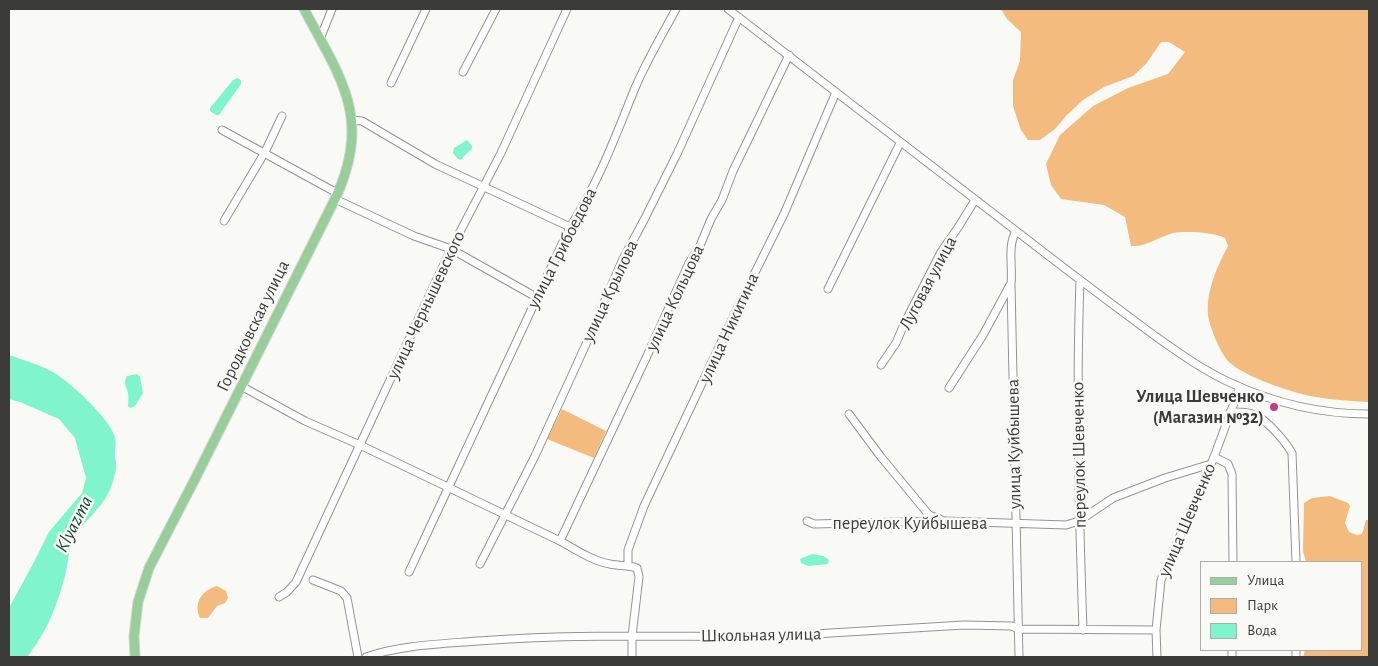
<!DOCTYPE html>
<meta charset="utf-8">
<style>
body{margin:0}
#map{position:relative;width:1378px;height:666px;overflow:hidden;background:#f9faf6;font-family:"Alegreya Sans",sans-serif}
canvas{display:block}
.frame{position:absolute;inset:0;border:10px solid #3b3b3a;pointer-events:none}
.legend{position:absolute;left:1200px;top:561px;width:162px;height:90px;box-sizing:border-box;background:#f9faf6;border:1px solid #adaeab;margin:0;padding:6px 9px;list-style:none;font-size:15px;color:#3b3b3a}
.legend li{display:flex;align-items:center;gap:10px;height:25px}
.legend b{width:25px;border:1px solid #adaeab}
</style>
<div id="map">
<canvas width="1378" height="666"></canvas>
<div class="frame"></div>
<ul class="legend">
<li><b style="height:6px;background:#98ce9a"></b>Улица</li>
<li><b style="height:14px;background:#f4bb7e"></b>Парк</li>
<li><b style="height:14px;background:#80f4cd"></b>Вода</li>
</ul>
</div>
<script>
const ctx = document.querySelector('canvas').getContext('2d');
ctx.lineJoin = 'round';
function fillPath(path, color) {
  ctx.fillStyle = color;
  ctx.fill(path, 'evenodd');
}
function trace(path, color, width, dash) {
  ctx.strokeStyle = color;
  ctx.lineWidth = width;
  ctx.lineCap = dash ? 'butt' : 'round';
  ctx.setLineDash(dash || []);
  ctx.stroke(path);
}
function label(font, color, halo, rows, align = 'center') {
  ctx.font = font + ' "Alegreya Sans",sans-serif';
  ctx.lineWidth = 5;
  ctx.setLineDash([]);
  ctx.textBaseline = 'middle';
  ctx.strokeStyle = halo;
  ctx.fillStyle = color;
  for (const [text, x, y, turn = 0] of rows) {
    ctx.save();
    ctx.translate(x, y);
    ctx.rotate((+turn || 0) * Math.PI / 180);
    ctx.textAlign = isNaN(turn) ? turn : align;
    if (halo) ctx.strokeText(text, 0, 0);
    ctx.fillText(text, 0, 0);
    ctx.restore();
  }
}
const green = new Path2D(`
 M1001 9H1369V402C1351 401 1333 400 1316 397 1295 394 1242 376 1228 361 1220 352 1210 328 1208 315 1206 291 1217 267 1228 246L1225 238C1213 232 1186 231 1173 233 1158 237 1147 247 1131 246L1125 217 1104 205 1061 199 1051 185 1046 164 1060 135 1093 106 1128 88 1168 74 1185 52 1169 42H1161L1146 64 1133 76 1104 87 1083 100 1067 115 1055 129 1040 140H1028L1021 130 1013 106V80L1020 61 1021 32 1007 19Z
 M562 409 606 431 594 458 547 439Z
 M1330 496 1348 503 1350 506 1345 523 1349 532 1357 535 1362 534 1366 520H1369V657H1303L1305 650H1362V562H1306L1303 551 1304 503 1312 498Z
 M217 586 226 591 228 598 225 603 217 606 208 618H200C193 603 202 590 217 586Z`);
const water = new Path2D(`
 M237 78 241 80V84L219 115H216L210 111V108L233 80Z
 M467 140 472 146V149L465 155 461 160 458 159 453 153 454 148Z
 M9 355C23 360 38 364 51 371 67 379 109 418 114 435 117 441 115 447 115 454 115 459 117 464 116 469 115 474 113 481 111 487 103 509 82 521 72 542 68 553 68 565 65 576 56 608 48 630 27 657H9V608L34 562 49 532 82 493 86 478 75 438 59 419 20 402 9 399Z
 M137 374 140 377 143 393 135 406 131 408 128 406C128 402 129 397 128 393 126 386 123 384 127 376Z
 M812 554 823 556 829 560 828 564 808 566 801 563 800 559Z`);
const minor = new Path2D(`
 M728 9C836 91 942 175 1050 257 1085 284 1120 310 1155 336 1179 353 1204 371 1231 383 1274 403 1322 414 1369 414
 M320 39 332 9
 M463 72 496 9
 M391 83 426 9
 M352 120 362 121 435 164 570 227
 M222 130 337 193
 M335 199 414 236 451 249 536 297
 M224 221 265 152 282 116
 M1016 231C1007 247 1013 266 1011 284L1019 657
 M1080 280C1076 397 1079 513 1083 630
 M828 289 900 143
 M881 365 896 343 905 322 941 252 959 226 975 200
 M241 386 305 421 360 445 560 541C575 549 592 561 610 564 619 566 628 565 637 568L639 577 632 636V657
 M949 388 983 335 1010 285
 M1230 412C1238 412 1247 411 1255 415 1267 420 1285 441 1292 453L1296 562
 M849 414 881 457 929 515 940 519
 M1214 457 1228 464 1232 474 1233 562
 M807 521 814 524 945 521 1066 525 1079 521 1113 498 1165 478 1211 464
 M560 541 647 356 689 263 699 248 711 219 722 200 733 171 789 55
 M480 564 535 456 587 342 622 261 644 220 677 154 739 17
 M628 565V550L644 506 736 311 784 214 836 92
 M409 572 570 227C598 184 616 135 635 88 647 60 662 35 676 9
 M313 580 341 591 347 598 358 657
 M279 597 287 592 296 582 451 249 501 153 567 9
 M366 657C401 645 441 644 478 641 583 633 689 637 794 637L814 634 964 625 1012 626 1018 629 1156 630
 M1157 657 1156 630 1161 580 1214 457 1240 387
 M1232 657V650
 M1296 657V650`);
const major = new Path2D(`
 M135 657 134 636 138 602 149 568 196 477 335 199C373 119 341 79 304 9`);
const markers = [
 [1274,407,5,"#c03d85"]
];
const streetNames = [
 ["улица Грибоедова",562,248,-63],
 ["Луговая улица",928,283,-62],
 ["улица Крылова",610,291,-65],
 ["улица Кольцова",675,298,-65],
 ["улица Чернышевского",426,305,-65],
 ["Городковская улица",253,326,-64],
 ["улица Никитина",729,328,-65],
 ["улица Куйбышева",1014,444,-91],
 ["переулок Шевченко",1079,455,-91],
 ["улица Шевченко",1187,520,-67],
 ["переулок Куйбышева",910,524],
 ["Школьная улица",761,635,-1]
];
const poiNames = [
 ["Улица Шевченко",1264,397],
 ["(Магазин №32)",1264,418]
];
const waterNames = [
 ["Klyazma",74,524,-63]
];
fillPath(green, '#f4bb7e');
fillPath(water, '#80f4cd');
trace(minor, '#939491', 9);
trace(major, '#d4d4d4', 11);
trace(minor, '#fff', 7);
trace(major, '#98ce9a', 9);
for (const [x, y, r, color] of markers) {
  const dot = new Path2D();
  dot.arc(x, y, r, 0, 2 * Math.PI);
  ctx.fillStyle = color;
  ctx.fill(dot);
  trace(dot, '#f9faf6', 2);
}
label('18px', '#3b3b3a', '#f9faf6', streetNames);
label('bold 18px', '#3b3b3a', '#f9faf6', poiNames, 'right');
label('italic 19px', '#144737', '#f9faf6', waterNames);
</script>
